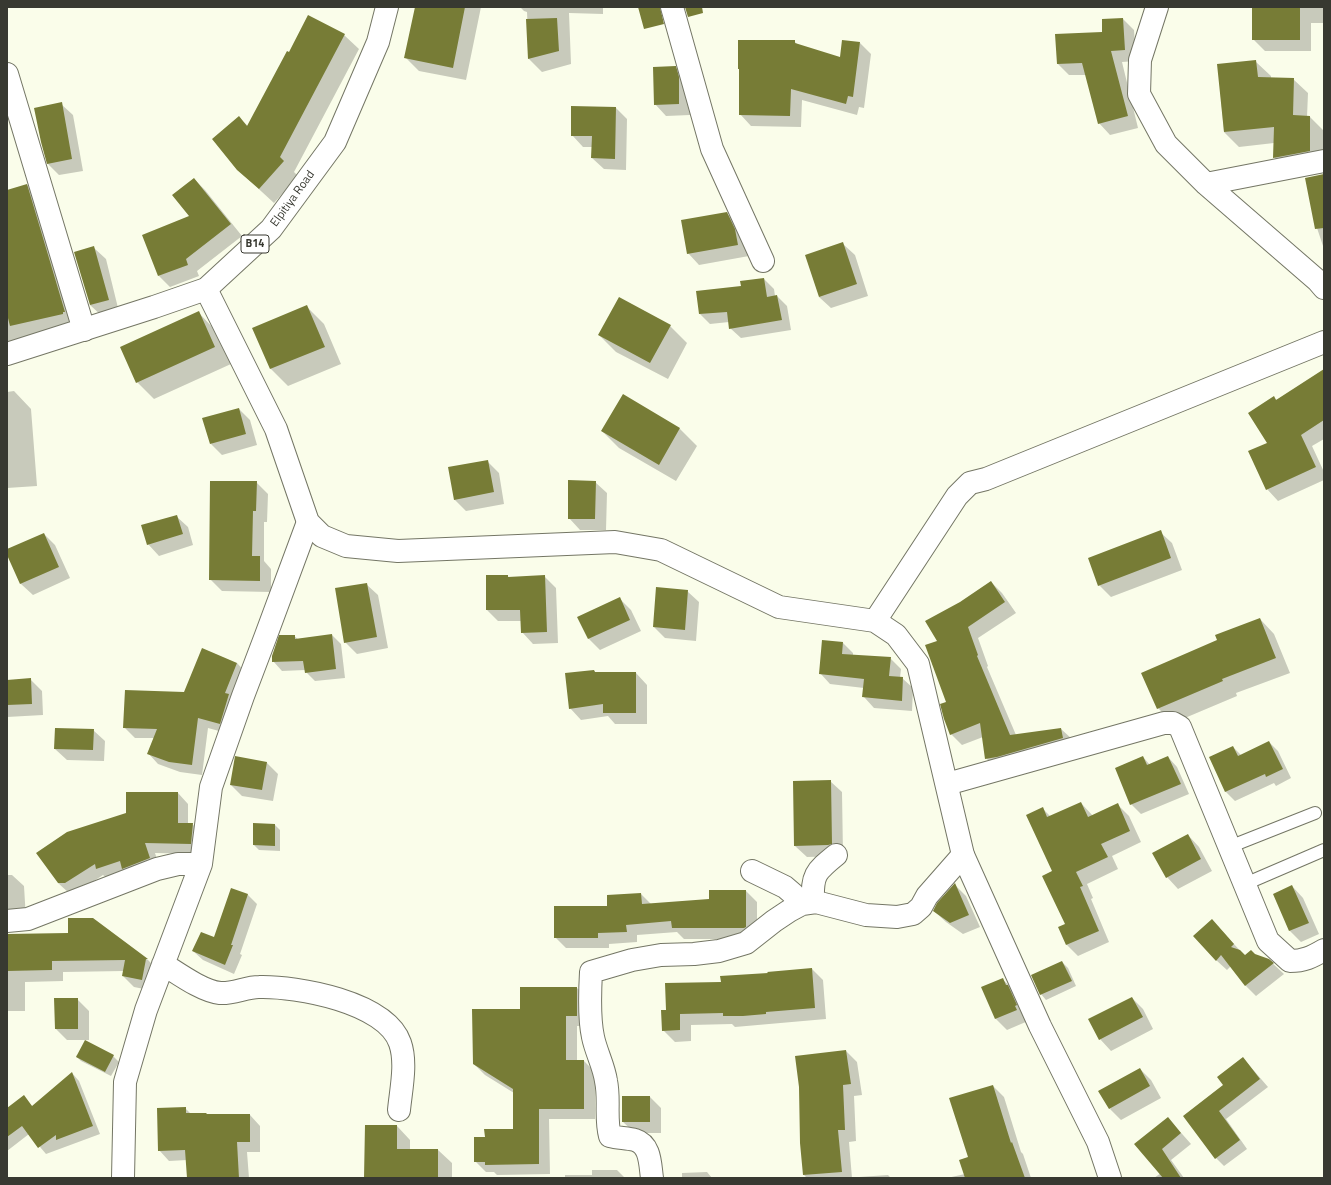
<!DOCTYPE html>
<style>
body{margin:0}
#map{position:relative;width:1331px;height:1185px;overflow:hidden;background:#fafdea;font-family:"Titillium Web",sans-serif}
canvas{display:block}
.frame{position:absolute;inset:0;border:8px solid #383931;pointer-events:none}
</style>
<div id="map">
<canvas width="1331" height="1185"></canvas>
<div class="frame"></div>
</div>
<script>
const ctx = document.querySelector('canvas').getContext('2d');
ctx.lineJoin = 'round';
function fillPath(path, color) {
  ctx.fillStyle = color;
  ctx.fill(path, 'evenodd');
}
function trace(path, color, width, dash) {
  ctx.strokeStyle = color;
  ctx.lineWidth = width;
  ctx.lineCap = dash ? 'butt' : 'round';
  ctx.setLineDash(dash || []);
  ctx.stroke(path);
}
function label(font, color, halo, rows, align = 'center') {
  ctx.font = font + ' "Titillium Web",sans-serif';
  ctx.lineWidth = 4;
  ctx.setLineDash([]);
  ctx.textBaseline = 'middle';
  ctx.strokeStyle = halo;
  ctx.fillStyle = color;
  for (const [text, x, y, turn = 0] of rows) {
    ctx.save();
    ctx.translate(x, y);
    ctx.rotate((+turn || 0) * Math.PI / 180);
    ctx.textAlign = isNaN(turn) ? turn : align;
    if (halo) ctx.strokeText(text, 0, 0);
    ctx.fillText(text, 0, 0);
    ctx.restore();
  }
}
const shadow = new Path2D(`
 M416 7H481L466 80 419 71 406 58Z
 M520 7H603V14L569 13 571 64 542 72 529 59 527 12 524 11Z
 M1253 7H1324V23H1311V51H1265L1253 39Z
 M1123 19 1134 30 1136 61 1122 62 1138 128 1110 135 1099 123 1086 75H1069L1058 64 1056 35 1103 33Z
 M344 35 359 49 294 172 298 176 274 203 237 169 239 118 248 126Z
 M794 41 799 46 841 58 860 43 871 54 864 108 859 107 857 115 802 100 801 127 751 126 740 114Z
 M1256 62 1271 76V78L1293 79 1308 93 1307 117H1310L1324 131V165L1288 172 1274 157V143L1239 147 1224 132 1218 65Z
 M675 67 687 79 690 89V115L666 116 655 104Z
 M61 104 73 115 83 171 59 175 48 164Z
 M616 108 627 119 626 170 604 169 592 158 593 147H583L572 135Z
 M1324 175V249L1316 225Z
 M194 179 205 190 242 236 197 271 199 276 170 287 159 276 190 217Z
 M27 185 38 196 76 323 7 345V191Z
 M726 213 738 224 746 242 749 256 699 265 688 253Z
 M843 244 855 255 868 296 831 308 819 297Z
 M94 248 106 259 119 312 102 316 90 305Z
 M764 279 774 289 775 296H777L787 306 791 330 741 338 730 328 729 322 710 324 700 314 697 292 742 287Z
 M307 307 324 324 341 364 288 386 271 369 254 329Z
 M198 312 215 330 231 364 154 399 137 382Z
 M670 326 687 343 668 379 616 352 599 335Z
 M1324 371V439L1312 446 1324 472V480L1278 501 1267 489 1268 443 1274 398 1277 400Z
 M14 391 31 409 37 486 7 488V392Z
 M623 396 680 429 697 446 676 481 619 448 602 431Z
 M239 409 250 420 257 445 222 455 211 444Z
 M487 461 499 473 504 504 466 511 454 499Z
 M256 482 268 494 267 522H264V561L271 569V592L222 591 210 579Z
 M595 482 607 493 606 530H580L569 518Z
 M176 516 188 527 193 545 159 556 148 544Z
 M1160 532 1172 543 1182 570 1111 597 1099 585Z
 M44 534 55 545 70 578 33 595 21 584 7 550Z
 M508 576 509 578 544 576 556 588 558 643 533 644 522 632 521 621H498L487 610Z
 M991 582 1002 593 1016 613 978 638 988 666 987 667 1016 735 1061 729 1072 739 997 769 986 758 983 737 962 745 951 734 938 641 961 603Z
 M366 584 378 595 388 648 357 654 345 642Z
 M687 591 699 602 696 641 665 638 654 627Z
 M620 599 631 610 641 631 600 650 589 639 579 617Z
 M1260 619 1274 634 1290 673 1236 693 1237 696 1173 723 1158 708 1219 641Z
 M332 635 341 644 345 678 315 681 306 672 305 670 282 671 273 661 294 636 298 639Z
 M843 643 853 653V656L890 658 901 669 900 678H902L913 688 912 711 874 708 864 697V688L830 684 820 673Z
 M237 663 247 674 230 734 208 728 202 775 180 772 158 764 148 753 154 738H135L124 727Z
 M594 671 596 673H636L647 685V724H615L608 716 581 720 570 708Z
 M30 679 42 691 43 715 7 717V681Z
 M93 730 105 741 104 761 67 760 55 749Z
 M1269 742 1278 751 1291 778 1276 786 1274 783 1235 801 1226 792 1210 758 1233 747 1242 756Z
 M1143 757 1150 765 1168 757 1177 767 1189 794 1141 814 1131 804Z
 M266 762 278 774 273 801 242 796 231 785Z
 M830 781 842 792 843 855 840 856 807 857 795 846Z
 M178 793 188 804V824H192L203 834 201 854 155 853 160 869 108 879 103 875 76 893H69L58 883Z
 M1081 803 1093 816 1118 805 1129 816 1141 842 1112 856 1118 869 1087 884 1093 898 1091 899 1109 942 1078 956 1067 945 1066 925 1053 872 1043 809 1051 817Z
 M275 825 280 830V851L259 850 254 845Z
 M1188 835 1199 847 1212 871 1178 889 1167 877Z
 M7 875H12L24 886 26 919 7 927Z
 M955 885 966 896 980 927 963 934 946 922 934 911Z
 M1292 886 1303 898 1319 934 1301 942 1290 931 1274 894Z
 M231 889 248 895 257 904 240 954 242 955 234 974 203 960 193 951 215 939Z
 M710 891H746L757 902V938L755 939H684L677 932 637 935V942L609 944V948H566L555 937 608 907 641 894 651 904 710 900Z
 M92 919 148 960 158 970 154 991 134 987 123 976 124 971 63 972V981L25 982V1011H7V934H69Z
 M1222 931 1245 956H1256L1269 960 1284 974 1256 996 1246 986 1231 966 1227 970 1216 960Z
 M1062 962 1068 968 1076 986 1046 1000 1041 994Z
 M812 969 823 980 826 1019 735 1027 732 1024 691 1025V1041L675 1042 663 1030 667 1011 722 983Z
 M1002 979 1014 990 1028 1021 1007 1030 996 1019 982 988Z
 M521 988H577L588 998V1026H577V1061H584L595 1072V1119H549L550 1174 497 1175 494 1172H486L475 1161 486 1138 514 1130V1093L485 1075 474 1064 521 1010Z
 M1132 998 1143 1009 1153 1029 1111 1051 1100 1039Z
 M77 999 89 1011V1040H67L56 1029Z
 M91 1045 113 1056 119 1062 111 1076 81 1061 76 1056Z
 M846 1051 857 1062 862 1095 854 1096 856 1141 849 1142 852 1178H807L804 1175Z
 M1243 1058 1268 1087 1226 1119 1247 1149 1224 1166 1216 1158 1184 1116 1224 1085Z
 M1140 1069 1151 1080 1161 1098 1121 1120 1110 1109Z
 M72 1073 79 1081 100 1134 46 1154 29 1134 7 1151V1109L23 1097 33 1107Z
 M993 1086 1004 1097 1021 1152 1023 1154 1031 1178H947L965 1174 969 1158Z
 M650 1097 661 1108V1133H635L623 1122Z
 M185 1108 191 1114 208 1115H250L260 1126V1152H247L249 1178H188L187 1160 169 1161 159 1150Z
 M1168 1118 1191 1144 1171 1160 1184 1178H1154L1161 1173 1135 1144Z
 M397 1126 410 1140V1150H438L452 1163V1178H365Z
 M592 1170H617L625 1178H565V1175H592Z
 M707 1172 712 1178H682V1173Z
 M888 1175 891 1178H859V1177Z`);
const building = new Path2D(`
 M415 7H465L453 68 404 58Z
 M638 7H660L664 24 644 29Z
 M685 7H702L703 13 688 17Z
 M1252 7H1300V40H1252Z
 M308 15 345 34 280 157 284 161 259 189 237 170 212 139 239 116 247 126 287 51 289 52Z
 M557 18 559 51 528 59 526 19Z
 M1123 18 1125 50 1111 51 1128 116 1098 124 1082 63 1057 64 1055 34 1102 32V19Z
 M738 40H795V43L840 57 842 40 860 42 853 97 848 96 846 104 791 89 790 116 739 115V69H738Z
 M1256 60 1258 77 1294 78 1293 115 1310 116V151L1273 158 1274 127 1224 132 1217 64Z
 M676 66 679 77V104L654 105 653 67Z
 M62 102 72 159 47 164 41 142 34 108Z
 M571 106 616 107 615 159 591 158 592 136H571Z
 M1324 174V228L1315 229 1305 178Z
 M194 178 231 224 186 259 188 265 158 276 142 235 189 216 172 195Z
 M27 184 65 312H63V314L10 326 7 314V190Z
 M727 212 735 229 738 245 687 254 681 220Z
 M843 242 857 284 819 297 805 255Z
 M94 246 109 300 90 305 74 252Z
 M764 278 767 297 777 295 782 320 729 329 727 312 699 314 696 291 741 286 740 281Z
 M619 297 671 325 650 363 598 335Z
 M307 305 325 347 270 369 252 328Z
 M199 311 215 347 136 383 120 347Z
 M1324 369V420L1301 435 1316 467 1266 490 1248 451 1267 443 1248 413 1274 396 1276 400Z
 M623 394 680 428 659 465 601 431Z
 M239 408 246 434 210 444 202 418Z
 M488 460 494 492 454 500 448 467Z
 M568 480 596 481 595 519H568Z
 M210 481H257L256 511H253L252 556H260V581L209 580Z
 M177 515 183 534 147 545 141 525Z
 M1161 530 1171 558 1098 586 1088 558Z
 M44 533 59 567 20 584 7 555V549Z
 M486 575H508V577L545 575 547 632 521 633 520 610H486Z
 M991 581 1005 602 968 627 978 655 977 656 1010 735 1061 728 1063 738 997 757 985 759 980 723 950 735 944 719 940 704 946 702 925 645 937 641 925 621 960 602Z
 M367 583 377 637 344 643 335 588Z
 M656 587 688 590 685 630 653 627Z
 M620 597 630 620 588 639 577 617Z
 M1260 618 1276 658 1222 679 1223 681 1157 709 1141 673 1217 640 1215 635Z
 M332 634 336 669 305 673 303 661 272 662V656L279 635H295V639Z
 M822 640 843 642 842 654 891 657 889 676 903 677 902 701 862 697 864 679 819 674Z
 M202 648 237 663 225 693 229 694 220 724 198 718 192 765 169 762 147 754 157 729 123 728 125 690 184 692Z
 M594 670 595 672H636V713H603V704L569 709 565 673Z
 M31 678 32 704 7 705V680Z
 M55 728 94 729 93 750 54 749Z
 M1269 741 1283 769 1266 777 1265 774 1225 792 1209 757 1233 746 1238 756Z
 M235 756 267 762 262 790 230 785Z
 M1143 756 1147 765 1168 756 1181 784 1130 805 1115 768Z
 M831 780 832 844 828 845 794 846 793 781Z
 M126 792H178V823H193L191 844 145 843 150 858 122 869 120 861 96 869 95 864 65 883H58L36 853 67 832 126 813Z
 M1081 802 1088 817 1118 803 1130 831 1101 844 1108 857 1076 872 1083 886 1080 887 1099 931 1066 945 1058 927 1065 924 1042 876 1052 871 1026 815 1043 807 1047 817Z
 M253 823 275 824V846L253 845Z
 M1188 834 1201 859 1166 878 1152 853Z
 M955 883 969 915 950 923 933 911 937 903Z
 M1292 885 1309 923 1289 931 1273 894Z
 M231 888 248 894 231 945H233L225 965 192 951 201 932 214 937Z
 M709 890H746V927L744 928H672L671 921 626 925 627 932 598 933V938H554V906H607V895L641 893 642 904 709 899Z
 M68 918H93L148 959H146L142 980 122 976 125 960 52 961V970L7 971V934L68 933Z
 M1212 919 1234 944 1231 947 1240 950 1245 955 1251 950 1255 954 1269 959 1274 963 1245 986 1221 955 1216 961 1193 936Z
 M1062 961 1072 981 1040 995 1031 975Z
 M812 968 815 1008 766 1012V1014L743 1016H723V1013L680 1014V1030L662 1031 661 1010H666L665 983 721 982 720 976 768 973 767 972Z
 M1003 978 1006 985H1008L1017 1005 1015 1006 1017 1010 995 1019 981 987Z
 M520 987H577V1016H566V1060H584V1109H539V1164L485 1165V1162H474V1137H485L484 1129H513V1089L473 1064 472 1009H520Z
 M1132 997 1143 1017 1099 1040 1088 1019Z
 M54 998H78V1029H55Z
 M85 1040 114 1055 105 1072 76 1057Z
 M846 1050 851 1084 843 1085 845 1130H838L842 1172 803 1175 800 1143 799 1087 795 1056Z
 M1243 1057 1260 1079 1219 1111 1240 1140 1215 1159 1183 1116 1223 1085 1217 1077Z
 M1140 1068 1150 1086 1109 1109 1098 1091Z
 M72 1072 93 1126 56 1140V1135L38 1148 22 1126 7 1137V1108L24 1095 32 1106Z
 M993 1085 1011 1143 1012 1142 1025 1178H965L959 1160 968 1157 949 1098Z
 M622 1096H650V1122H622Z
 M186 1107V1113H206L207 1114H250V1142H237L239 1178H187L185 1150 158 1151 157 1108Z
 M1168 1117 1181 1133 1162 1149 1181 1178H1163L1134 1144Z
 M365 1125H397V1149H438V1178H364Z`);
const lane = new Path2D(`
 M1229 847 1315 813
 M1245 884 1324 850`);
const street = new Path2D(`
 M672 7 712 149 763 261
 M1157 7 1140 60 1139 94 1166 144 1206 184 1318 281 1324 288
 M7 74 84 330
 M1206 184 1324 161
 M875 621 957 496 970 483 986 479 1324 342
 M947 784 1164 723H1173L1180 727 1268 941 1290 961C1304 961 1312 957 1324 950
 M752 871 785 887 792 893 802 904
 M813 902C812 875 815 872 836 855
 M7 921 28 919 157 869 178 864H201
 M163 964C179 974 202 991 220 993 233 994 246 987 259 987 297 986 386 1002 400 1043 407 1063 401 1089 399 1110
 M123 1178 125 1082 146 1010 201 864 211 787 243 696 265 638 308 522
 M652 1178C650 1165 651 1145 635 1140 628 1138 618 1138 610 1136 605 1118 610 1099 606 1081 604 1066 596 1052 593 1037 589 1019 590 990 591 972L632 960 661 955 694 954 719 951 746 943 774 921 789 911 802 904 816 902 866 915 897 917 913 914 921 907 927 896 963 855`);
const secondary = new Path2D(`
 M206 289 276 429 308 522 322 536 346 546 398 551 615 542 661 550 779 607 875 621 896 635 918 664 963 855 1040 1026 1098 1142 1110 1178`);
const primary = new Path2D(`
 M7 354 154 307 206 289 271 229 335 142 378 42 387 7`);
const shields = [
 [255,244,28]
];
const shieldNames = [
 ["B14",255,244]
];
const streetNames = [
 ["Elpitiya Road",293,199,-54]
];
fillPath(shadow, '#0003');
fillPath(building, '#777c36');
trace(lane, '#747665', 14);
trace(street, '#747665', 24);
trace(secondary, '#747665', 24);
trace(primary, '#747665', 24);
trace(lane, '#fff', 12);
trace(street, '#fff', 22);
trace(secondary, '#fff', 22);
trace(primary, '#fff', 22);
for (const [x, y, w] of shields) {
  const box = new Path2D();
  box.roundRect(x - w / 2, y - 9, w, 18, 3);
  ctx.fillStyle = '#fff';
  ctx.fill(box);
  trace(box, '#383931', 1);
}
label('bold 11px', '#383931', null, shieldNames);
label('12px', '#383931', '#fff', streetNames);
</script>
